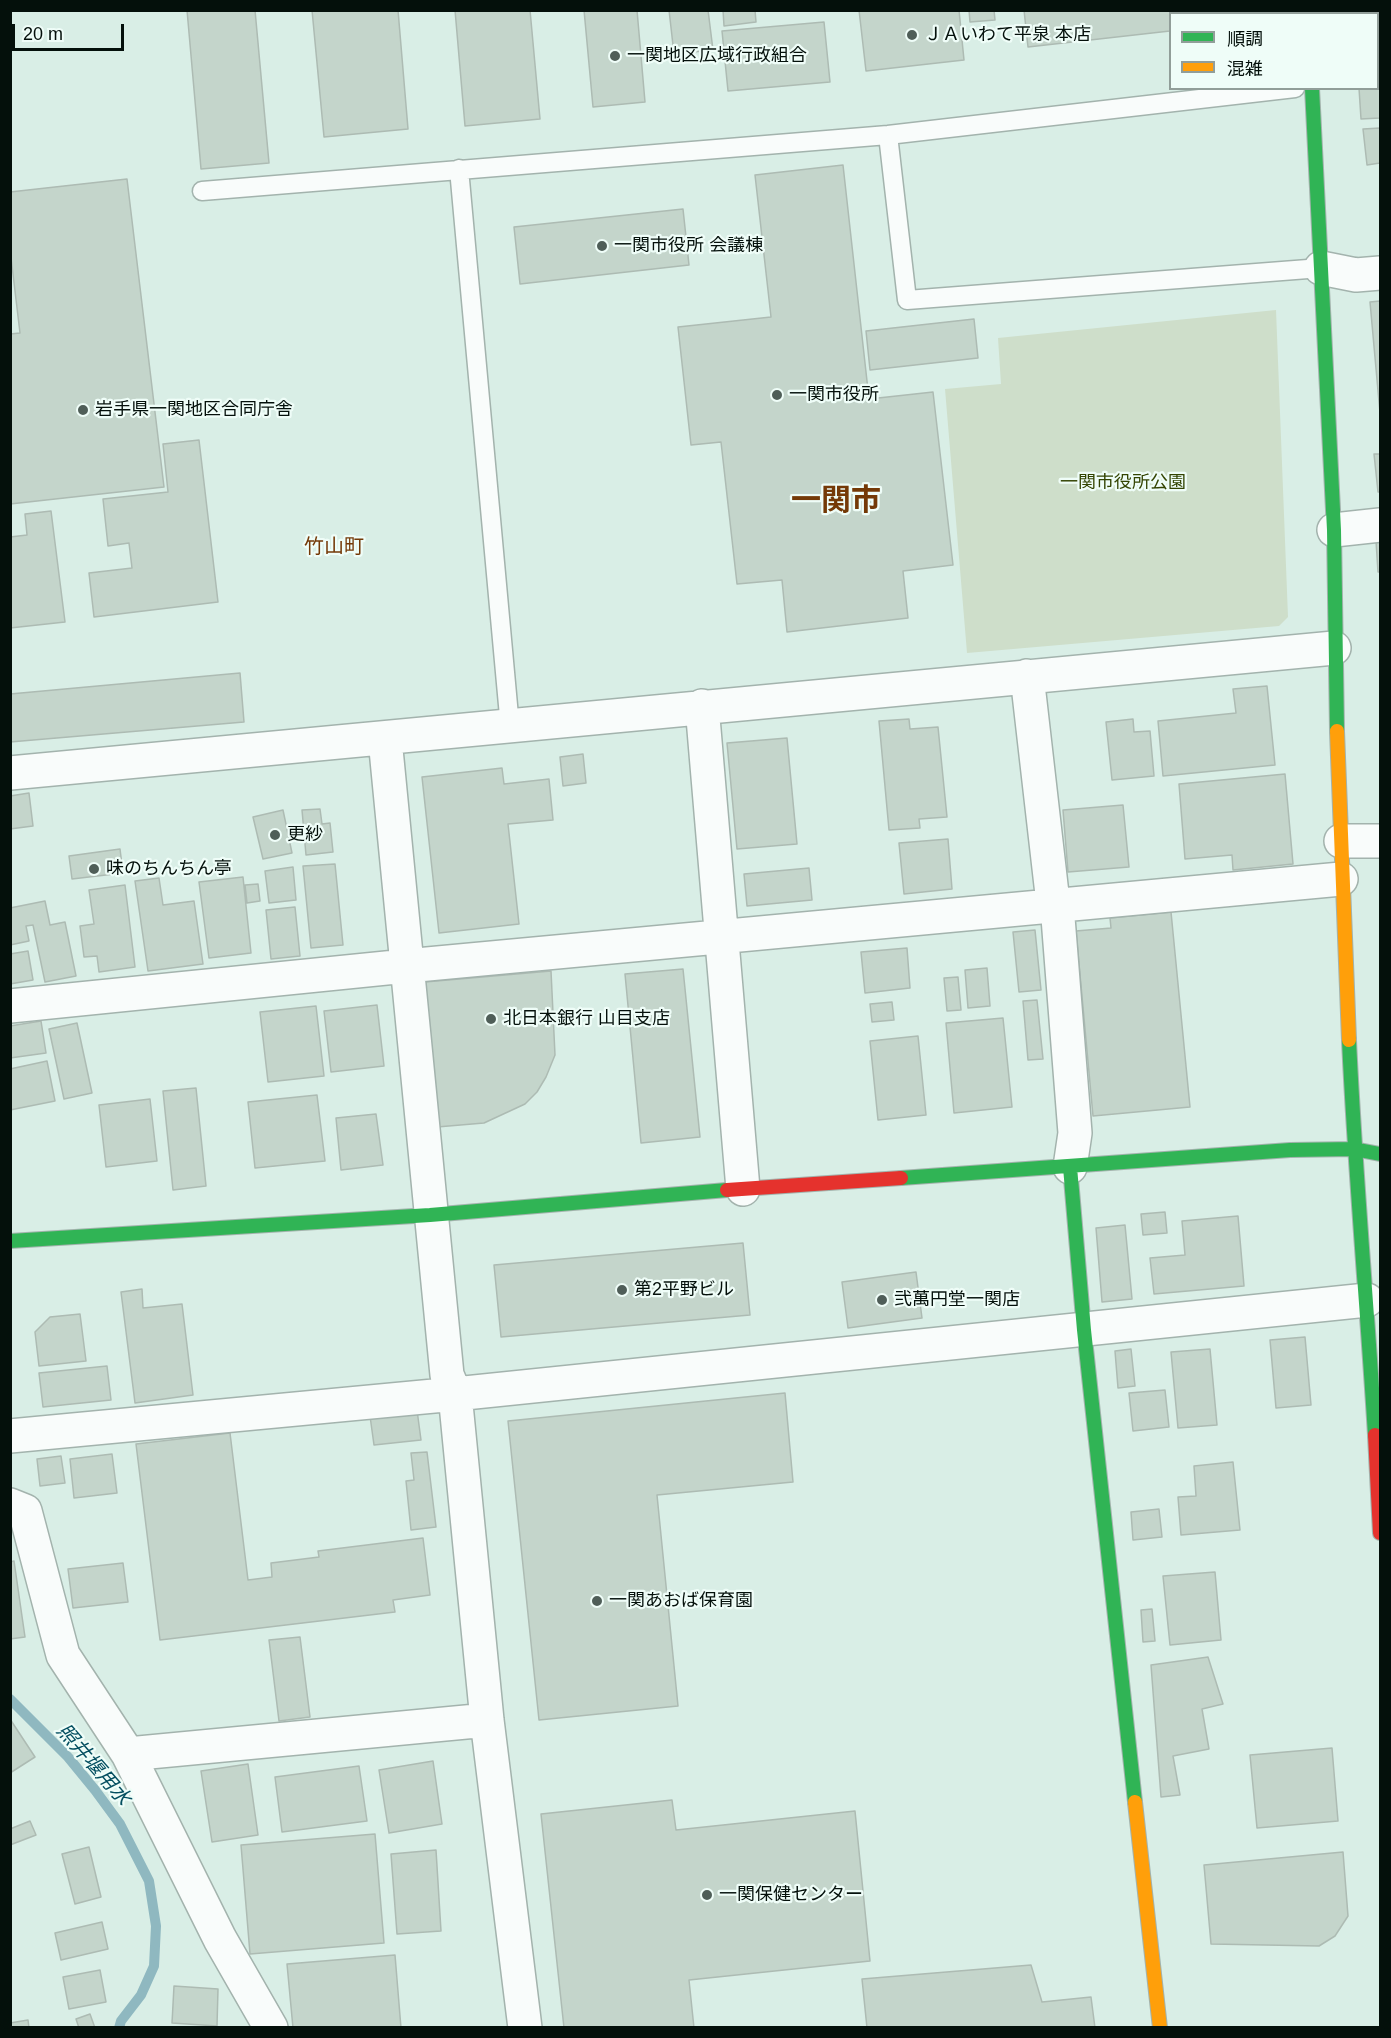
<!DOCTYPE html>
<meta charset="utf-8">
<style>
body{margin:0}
#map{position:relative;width:1391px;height:2038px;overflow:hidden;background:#d9eee6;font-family:Arial,"Noto Sans JP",sans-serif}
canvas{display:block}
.frame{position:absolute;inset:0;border:12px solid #04100b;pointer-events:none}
.legend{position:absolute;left:1169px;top:12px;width:210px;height:78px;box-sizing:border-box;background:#effdf8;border:2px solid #919e99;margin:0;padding:8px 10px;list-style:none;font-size:18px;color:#04100b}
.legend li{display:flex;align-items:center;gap:12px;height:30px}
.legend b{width:30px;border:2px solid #919e99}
.scale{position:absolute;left:12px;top:24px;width:112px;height:27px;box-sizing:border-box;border:3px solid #04100b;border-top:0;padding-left:8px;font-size:18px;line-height:21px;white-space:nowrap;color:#04100b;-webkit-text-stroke:4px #effdf8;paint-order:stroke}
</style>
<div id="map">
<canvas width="1391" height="2038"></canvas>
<div class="frame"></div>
<ul class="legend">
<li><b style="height:8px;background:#30b455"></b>順調</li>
<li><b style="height:8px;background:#ff9f0a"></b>混雑</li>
</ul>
<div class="scale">20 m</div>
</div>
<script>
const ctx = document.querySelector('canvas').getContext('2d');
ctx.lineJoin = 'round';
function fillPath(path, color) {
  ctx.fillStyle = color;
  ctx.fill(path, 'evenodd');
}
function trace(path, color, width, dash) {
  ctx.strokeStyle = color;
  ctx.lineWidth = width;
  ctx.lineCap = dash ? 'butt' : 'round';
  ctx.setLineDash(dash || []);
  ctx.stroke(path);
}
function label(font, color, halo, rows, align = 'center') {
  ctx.font = font + ' Arial,"Noto Sans JP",sans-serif';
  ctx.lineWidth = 4.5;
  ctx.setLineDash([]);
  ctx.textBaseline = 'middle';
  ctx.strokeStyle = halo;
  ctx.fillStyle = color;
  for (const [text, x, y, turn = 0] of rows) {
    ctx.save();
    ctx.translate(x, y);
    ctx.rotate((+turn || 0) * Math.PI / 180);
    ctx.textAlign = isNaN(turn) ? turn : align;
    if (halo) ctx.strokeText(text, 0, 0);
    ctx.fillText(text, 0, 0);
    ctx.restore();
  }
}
const green = new Path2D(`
 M1276 310 1288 617 1279 626 967 653 945 389 1001 384 998 338Z`);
const stream = new Path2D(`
 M10 1699 68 1757 95 1790 120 1824 149 1881 156 1926 154 1966 141 1995 121 2021 119 2028`);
const building = new Path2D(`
 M187 10H255L269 163 201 169Z
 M312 10H398L408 129 324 137Z
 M455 10H530L540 119 465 126Z
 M584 10H637L645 102 593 107Z
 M669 10H708L713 50 674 54Z
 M723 10H755L756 22 724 26Z
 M859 10H959L964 60 866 71Z
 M969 10H994L995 20 970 22Z
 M1024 10H1248V14H1170V31L1028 47Z
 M1355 10H1380V40H1378V14H1355Z
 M824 22 830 82 728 91 722 31Z
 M1380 59V118L1361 119 1359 88H1378V60Z
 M1380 128V163L1367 165 1363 129Z
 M843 165 869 399 933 392 953 565 903 571 908 618 787 632 782 580 737 584 721 442 691 445 678 327 771 317 755 175Z
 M127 179 164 487 10 504V334L20 333 10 249V192Z
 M683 209 689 265 520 284 514 227Z
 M1380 301V413L1370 302Z
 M974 319 978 358 870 370 866 331Z
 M199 440 218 602 94 617 89 573 132 568 129 543 108 546 103 499 168 492 163 444Z
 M1374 454H1380V492H1378Z
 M51 511 65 622 10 628V537L27 535 25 514Z
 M1376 541H1380V572H1378Z
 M240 673 244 722 10 742V694Z
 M1267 686 1275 765 1163 776 1158 721 1236 713 1233 689Z
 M909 719 910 729 938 727 947 817 919 819 920 828 889 830 879 721Z
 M1133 719 1134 732 1150 731 1154 776 1112 780 1106 722Z
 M787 738 797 844 737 849 727 743Z
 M583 754 586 783 563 786 560 757Z
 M502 768 504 784 549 779 553 820 508 824 519 924 439 933 422 777Z
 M1285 774 1293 864 1233 870 1232 855 1185 859 1179 784Z
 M29 793 33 826 10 829V796Z
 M1123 805 1129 867 1068 872 1063 810Z
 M320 809 322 824 330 823 333 852 306 855 302 810Z
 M283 810 292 853 263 859 253 817Z
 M948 839 952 889 904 894 899 843Z
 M120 849 123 873 72 879 69 856Z
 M335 864 343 945 311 948 303 866Z
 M293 867 296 900 269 903 265 871Z
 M809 868 812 900 747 906 744 874Z
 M243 877 251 953 209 958 199 882Z
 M159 878 163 905 194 901 203 964 148 971 135 881Z
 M258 884 260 901 247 903 245 885Z
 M125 885 135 967 99 972 97 956 84 957 80 926 94 924 89 890Z
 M45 901 50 925 65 922 76 976 45 982 33 925 26 926 29 941 10 945V908Z
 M295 907 300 956 271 959 266 910Z
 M1171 912 1190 1107 1093 1116 1076 931 1111 928 1110 918Z
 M1035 930 1041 990 1019 992 1013 932Z
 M907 948 910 988 865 993 861 952Z
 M28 951 33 980 10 984V954Z
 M987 968 990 1006 968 1008 965 970Z
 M683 969 700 1137 641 1143 625 974Z
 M551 971 555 1055 546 1077 537 1092 525 1104 484 1123 437 1127 425 982Z
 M958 977 961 1010 947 1011 944 978Z
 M1037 1000 1043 1059 1028 1060 1023 1001Z
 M892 1002 894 1020 872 1022 870 1004Z
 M377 1005 384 1066 331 1072 324 1011Z
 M316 1006 324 1076 268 1082 260 1012Z
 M1003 1018 1012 1107 954 1113 946 1023Z
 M41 1021 46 1053 10 1058V1026Z
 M77 1023 92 1093 64 1099 49 1029Z
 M918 1036 926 1115 878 1120 870 1041Z
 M47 1061 55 1101 10 1110V1069Z
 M196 1088 206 1186 173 1190 163 1091Z
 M317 1095 325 1161 255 1168 248 1102Z
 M150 1099 157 1161 106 1167 99 1105Z
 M376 1114 383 1165 341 1170 336 1118Z
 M1165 1212 1167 1233 1143 1235 1141 1214Z
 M1238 1216 1244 1286 1154 1294 1150 1258 1185 1255 1182 1221Z
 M1125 1225 1132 1299 1102 1302 1096 1228Z
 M743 1243 750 1315 501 1337 494 1265Z
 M916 1272 922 1318 848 1328 842 1282Z
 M142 1289 143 1308 182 1304 193 1395 135 1403 121 1292Z
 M80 1314 86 1361 39 1366 35 1332 50 1317Z
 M1305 1337 1311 1405 1276 1408 1270 1340Z
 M1131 1349 1135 1386 1118 1388 1115 1351Z
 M1210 1349 1217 1425 1178 1428 1171 1352Z
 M107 1366 111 1400 43 1407 39 1373Z
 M1165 1390 1169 1427 1133 1431 1129 1393Z
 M785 1393 793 1482 657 1495 678 1706 539 1720 508 1421Z
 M417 1410 421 1440 374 1445 370 1416Z
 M230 1433 248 1580 272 1577 271 1563 319 1557 318 1551 423 1538 430 1595 393 1600 395 1612 160 1640 136 1444Z
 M427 1452 436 1527 411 1530 406 1481 414 1480 411 1453Z
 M112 1454 117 1493 74 1498 70 1459Z
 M61 1456 65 1483 40 1486 37 1459Z
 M1233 1462 1240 1530 1181 1535 1178 1497 1196 1496 1194 1466Z
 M1159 1509 1162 1537 1133 1540 1131 1512Z
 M14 1561 25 1637 10 1639V1562Z
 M123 1563 128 1602 73 1608 68 1569Z
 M1215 1572 1221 1640 1170 1645 1163 1576Z
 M1152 1609 1155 1641 1143 1642 1141 1610Z
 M300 1637 310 1717 279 1721 269 1640Z
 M1208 1657 1223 1704 1202 1709 1209 1749 1173 1756 1180 1795 1161 1797 1151 1665Z
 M10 1719 35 1757 10 1773Z
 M1332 1748 1338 1821 1257 1828 1250 1755Z
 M433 1761 442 1824 389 1833 379 1770Z
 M248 1764 258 1835 212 1842 201 1771Z
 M359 1766 367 1821 282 1832 275 1777Z
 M672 1800 676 1830 855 1811 870 1961 689 1980 694 2028H564L541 1814Z
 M30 1821 36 1835 10 1845V1829Z
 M375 1834 384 1943 250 1954 241 1845Z
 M89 1847 101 1897 75 1904 62 1854Z
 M436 1850 441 1931 397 1934 391 1854Z
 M1343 1852 1348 1916 1335 1936 1319 1946 1211 1944 1204 1865Z
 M102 1922 108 1949 61 1960 55 1933Z
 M395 1955 401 2028H293L287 1964Z
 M1031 1965 1042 2002 1091 1997 1095 2028H867L862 1979Z
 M100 1970 106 2002 69 2009 63 1977Z
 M174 1986 218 1989 217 2026 172 2023Z
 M90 2014 95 2028H79L76 2019Z
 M28 2020 29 2028H10V2023Z`);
const lane = new Path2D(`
 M888 135 907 300 1321 268
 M459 169 510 727
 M202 191 888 135 1295 88`);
const street = new Path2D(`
 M1321 268 1356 275 1380 273
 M1334 530 1380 525
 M1027 676 1052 894 1057 905 1075 1133 1070 1167
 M702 706 743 1189
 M385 739 447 1375 455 1394 487 1720 525 2028
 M10 773C452 733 893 686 1334 648
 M1341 841H1380
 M10 1006 406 966 1341 879
 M10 1436 455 1394 1367 1300
 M10 1505 25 1511 63 1655 128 1754 220 1939 271 2028
 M128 1754 487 1720`);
const fast = new Path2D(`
 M1309 10 1310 14
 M1312 88 1334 530 1337 731
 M1349 1040C1355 1172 1367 1303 1375 1435
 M1070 1167 1084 1330 1135 1802
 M901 1178 1290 1150 1354 1149 1380 1154
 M10 1241 430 1215 727 1190`);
const slow = new Path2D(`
 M1337 731 1349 1040
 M1135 1802 1160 2028`);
const jam = new Path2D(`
 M727 1190 901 1178
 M1375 1435 1380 1533`);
const markers = [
 [912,35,6,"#4f5e58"],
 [615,56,6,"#4f5e58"],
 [602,246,6,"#4f5e58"],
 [777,395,6,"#4f5e58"],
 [83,410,6,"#4f5e58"],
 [275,835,6,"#4f5e58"],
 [94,869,6,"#4f5e58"],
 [491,1019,6,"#4f5e58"],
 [622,1290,6,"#4f5e58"],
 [882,1300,6,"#4f5e58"],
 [597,1601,6,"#4f5e58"],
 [707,1895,6,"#4f5e58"]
];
const poiNames = [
 ["ＪＡいわて平泉 本店",924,35],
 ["一関地区広域行政組合",627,56],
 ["一関市役所 会議棟",614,246],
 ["一関市役所",789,395],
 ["岩手県一関地区合同庁舎",95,410],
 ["更紗",287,835],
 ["味のちんちん亭",106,869],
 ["北日本銀行 山目支店",503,1019],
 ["第2平野ビル",634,1290],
 ["弐萬円堂一関店",894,1300],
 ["一関あおば保育園",609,1601],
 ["一関保健センター",719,1895]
];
const parkNames = [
 ["一関市役所公園",1123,483]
];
const neighbourhoodNames = [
 ["竹山町",334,547]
];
const waterNames = [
 ["照井堰用水",93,1765,49]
];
const townNames = [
 ["一関市",836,502]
];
fillPath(green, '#cedeca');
trace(stream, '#8fb8c0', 10);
fillPath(building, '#c4d5cb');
trace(building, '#adbbb3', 1.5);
trace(lane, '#a3b3ad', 21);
trace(street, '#a3b3ad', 36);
trace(fast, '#a3b3ad', 16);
trace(slow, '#a3b3ad', 16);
trace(jam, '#a3b3ad', 16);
trace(lane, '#f9fcfb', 18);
trace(street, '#f9fcfb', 33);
trace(fast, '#30b455', 14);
trace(slow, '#ff9f0a', 14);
trace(jam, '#e5322d', 14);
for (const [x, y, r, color] of markers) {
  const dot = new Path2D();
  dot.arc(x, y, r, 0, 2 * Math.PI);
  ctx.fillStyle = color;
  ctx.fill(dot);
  trace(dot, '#effdf8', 2);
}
label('18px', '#04100b', '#effdf8', poiNames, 'left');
label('18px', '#334402', '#effdf8', parkNames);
label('20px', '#743907', '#effdf8', neighbourhoodNames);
label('italic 20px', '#044f60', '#effdf8', waterNames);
label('bold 30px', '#743907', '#effdf8', townNames);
</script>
